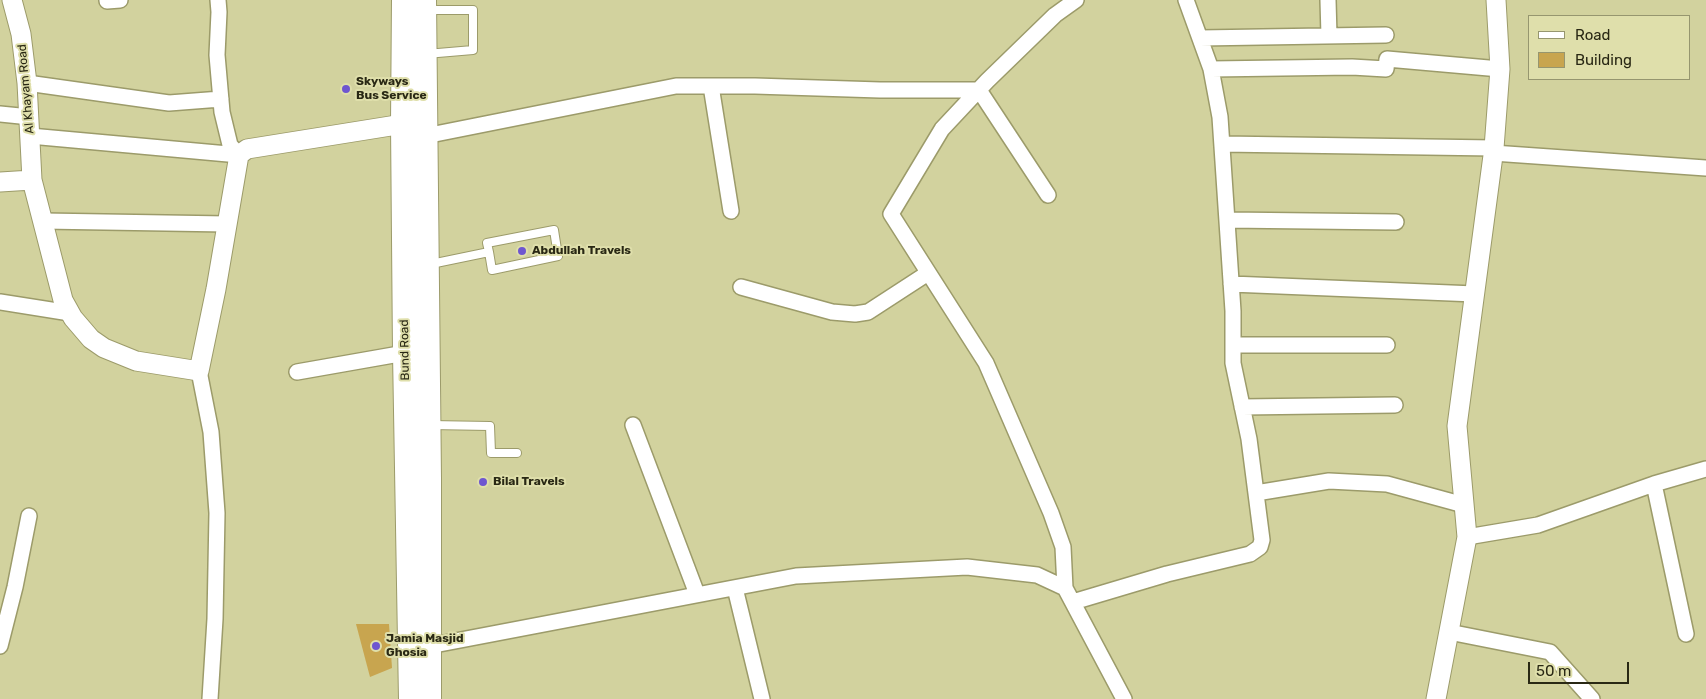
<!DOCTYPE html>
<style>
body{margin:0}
#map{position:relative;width:1706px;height:699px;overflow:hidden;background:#d2d29e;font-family:Rubik,sans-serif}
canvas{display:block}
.legend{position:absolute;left:1528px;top:15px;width:162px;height:65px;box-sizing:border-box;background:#dfdfab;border:1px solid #96966f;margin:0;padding:6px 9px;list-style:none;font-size:15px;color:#292814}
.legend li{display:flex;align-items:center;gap:10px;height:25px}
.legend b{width:25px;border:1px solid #96966f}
.scale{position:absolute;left:1528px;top:662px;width:101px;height:22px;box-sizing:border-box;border:2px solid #292814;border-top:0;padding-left:6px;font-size:15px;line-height:18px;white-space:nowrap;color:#292814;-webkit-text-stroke:4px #dfdfab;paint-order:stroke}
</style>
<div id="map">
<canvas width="1706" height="699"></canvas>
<ul class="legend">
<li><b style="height:6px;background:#fff"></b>Road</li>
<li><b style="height:14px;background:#c8a54f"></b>Building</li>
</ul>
<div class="scale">50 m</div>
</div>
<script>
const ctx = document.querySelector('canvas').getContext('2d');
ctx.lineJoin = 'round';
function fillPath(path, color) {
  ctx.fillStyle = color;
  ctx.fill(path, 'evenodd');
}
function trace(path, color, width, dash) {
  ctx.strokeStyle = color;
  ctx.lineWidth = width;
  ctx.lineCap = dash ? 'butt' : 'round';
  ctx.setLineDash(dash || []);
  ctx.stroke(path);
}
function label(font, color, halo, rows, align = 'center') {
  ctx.font = font + ' Rubik,sans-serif';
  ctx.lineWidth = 4;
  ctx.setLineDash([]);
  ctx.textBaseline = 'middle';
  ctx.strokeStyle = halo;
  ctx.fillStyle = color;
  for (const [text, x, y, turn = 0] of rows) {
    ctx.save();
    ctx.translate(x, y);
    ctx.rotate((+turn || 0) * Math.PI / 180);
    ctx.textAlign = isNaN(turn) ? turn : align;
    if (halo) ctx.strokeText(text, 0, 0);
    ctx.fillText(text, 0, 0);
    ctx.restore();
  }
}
const building = new Path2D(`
 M356 624H389L392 668 370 677Z`);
const service = new Path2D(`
 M426 54 473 50V10H427
 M431 264 489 252 487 243 554 230 558 256 492 270 489 252
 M430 425 490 426 491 453H517`);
const minor = new Path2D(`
 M107 0V1L120 0
 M218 0 219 12 217 55 222 112 230 145 239 155
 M1328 0 1329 36
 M1200 38 1386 35
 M1211 69 1352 67 1386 69 1387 59 1500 69
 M27 83 169 103 221 99
 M711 86 731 211
 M0 114 30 117
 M30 136 239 155
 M425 136 676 86H755L880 90H979L1048 195
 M1222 144 1494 148
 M1493 153 1706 168
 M1227 220 1396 222
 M43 221 227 224
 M1231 284 1475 294
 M741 287 832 312 855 314 868 312 928 273
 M0 302 70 313
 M1233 345H1387
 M199 371 211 432 217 513 215 619 210 699
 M297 372 405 353
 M1242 407 1395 405
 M633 425 697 594
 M1654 484 1686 634
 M1256 493 1329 481 1387 484 1464 505
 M1467 537 1538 525 1654 484 1706 469
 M735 588 762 699
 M1065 588 1063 547 1051 513 986 363 891 214 942 129 987 81 1055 15 1076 0
 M1073 602 1167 574 1250 554 1260 547 1262 540 1249 439 1233 363V311L1220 117 1211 69 1186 0
 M1449 632 1550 652 1592 699
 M0 646 15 587 29 516
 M429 646 796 576 967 567 1037 575 1065 588 1124 699`);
const tertiary = new Path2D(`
 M12 0 21 34 27 83 32 180 63 300 73 318 91 339 104 348 136 361 199 371 216 289 239 155 247 149 403 124
 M0 182 32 180
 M1436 699 1467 537 1457 426 1494 148 1500 69 1496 0`);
const primary = new Path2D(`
 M404 0 403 124 405 353 411 699
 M424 0 429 478V699`);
const markers = [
 [346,89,5,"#6e56d0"],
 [522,251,5,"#6e56d0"],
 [483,482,5,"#6e56d0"],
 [376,646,5,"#6e56d0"]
];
const poiNames = [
 ["Skyways",356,82],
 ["Bus Service",356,96],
 ["Abdullah Travels",532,251],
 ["Bilal Travels",493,482],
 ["Jamia Masjid",386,639],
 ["Ghosia",386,653]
];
const streetNames = [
 ["Al Khayam Road",26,89,-95],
 ["Bund Road",405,350,-91]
];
fillPath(building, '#c8a54f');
trace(service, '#9c9b6a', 10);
trace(minor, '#9c9b6a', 18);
trace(tertiary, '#9c9b6a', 21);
trace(primary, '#9c9b6a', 26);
trace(service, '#fff', 8);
trace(minor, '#fff', 15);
trace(tertiary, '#fff', 19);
trace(primary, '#fff', 24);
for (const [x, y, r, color] of markers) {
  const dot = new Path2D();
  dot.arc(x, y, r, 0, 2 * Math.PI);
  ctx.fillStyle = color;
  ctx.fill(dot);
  trace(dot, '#dfdfab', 2);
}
label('bold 12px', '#292814', '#dfdfab', poiNames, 'left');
label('12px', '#292814', '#dfdfab', streetNames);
</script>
